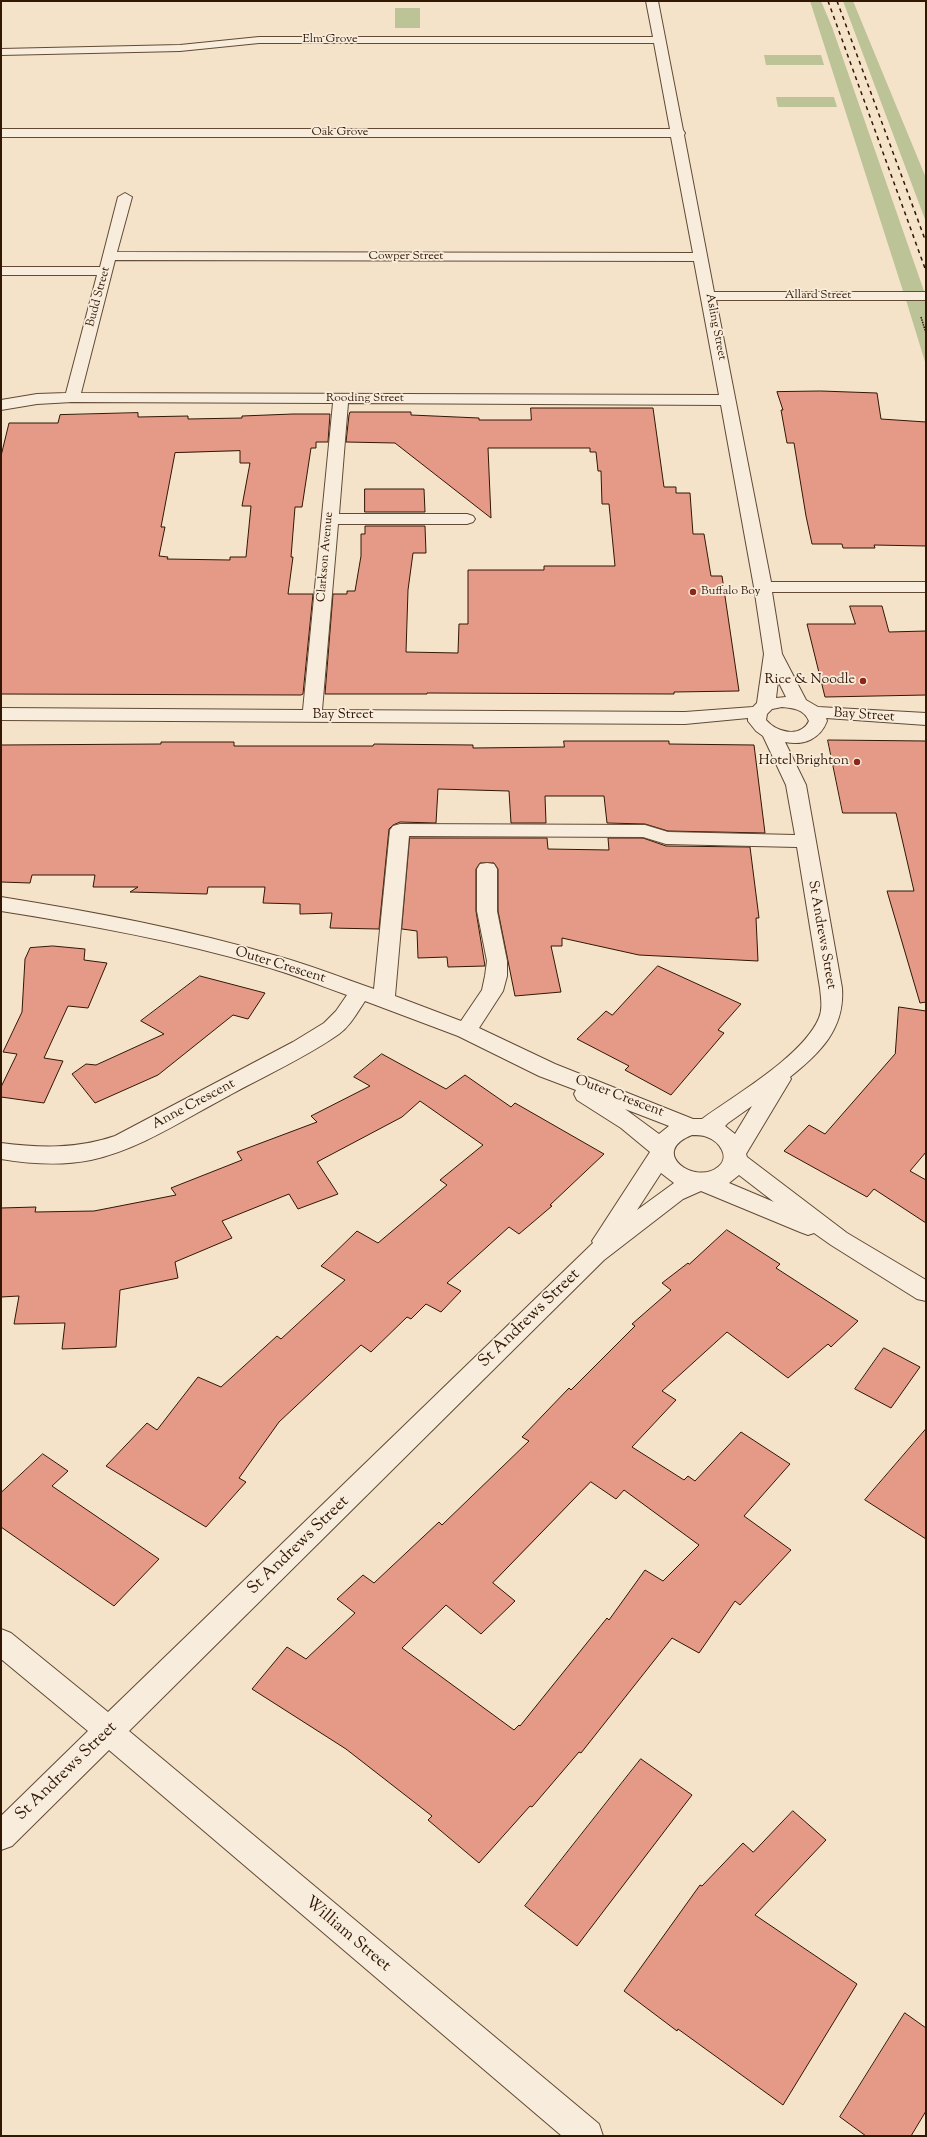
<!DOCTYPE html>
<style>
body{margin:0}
#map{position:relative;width:927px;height:2137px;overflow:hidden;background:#f4e3c9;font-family:"Sorts Mill Goudy",serif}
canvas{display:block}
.frame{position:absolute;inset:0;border:2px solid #321704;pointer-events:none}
</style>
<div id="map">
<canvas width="927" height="2137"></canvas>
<div class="frame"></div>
</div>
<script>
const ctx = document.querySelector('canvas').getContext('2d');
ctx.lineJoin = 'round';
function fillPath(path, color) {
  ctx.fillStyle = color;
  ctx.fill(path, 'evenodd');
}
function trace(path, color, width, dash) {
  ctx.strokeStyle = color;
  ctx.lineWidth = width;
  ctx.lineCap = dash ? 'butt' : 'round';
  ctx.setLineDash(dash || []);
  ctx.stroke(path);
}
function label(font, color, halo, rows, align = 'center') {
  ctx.font = font + ' "Sorts Mill Goudy",serif';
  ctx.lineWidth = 3.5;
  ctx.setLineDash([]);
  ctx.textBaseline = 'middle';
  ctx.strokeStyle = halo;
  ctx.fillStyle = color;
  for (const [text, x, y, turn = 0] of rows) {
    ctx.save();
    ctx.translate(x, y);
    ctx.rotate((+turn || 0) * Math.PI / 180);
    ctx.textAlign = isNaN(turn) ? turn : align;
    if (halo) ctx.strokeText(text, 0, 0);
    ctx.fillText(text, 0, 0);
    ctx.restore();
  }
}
const green = new Path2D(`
 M810 1H821L832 27 924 291H903Z
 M843 1H853L926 178V222Z
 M395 8H420V28H395Z
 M764 55H821L824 65H766Z
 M776 97H834L837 107H778Z
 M906 300 926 301V365Z`);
const building = new Path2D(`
 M821 391 877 393 881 419 926 422V546L874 545 875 548H843L842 544H812L806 516 794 443H787L781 410H783L777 392Z
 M531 408H653L664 487H676V493H690L693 534H704L711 576H722L739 691 674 692V694L427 693V694H325L333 594H347V591H355L361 556V534H365V526H425L426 553H413L408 590 406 652 458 653 459 624H468V570H544V566H615L609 504H602L601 471H598L596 452H590V448H488L491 518 395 443 346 442 349 415 350 412H411V415L479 418V420H531Z
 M138 413V417L188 416V419L242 418V416L293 414H330L328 442H316V448H311L302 507H295L291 557H293L288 594H313L303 694 301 695 1 694V456L9 423H58L60 415ZM240 451V463H250L242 506H251L246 557H230V560L167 559 168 557 159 556 165 527H161L175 453Z
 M365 489H424L425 512H365Z
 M850 606H882L889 632 926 631V695L825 697 807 624H855Z
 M828 740 926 741V1002L920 1003 887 891H914L896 813H843Z
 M564 741H669V744L754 745 765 833 668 831 645 824 607 823 604 796H545L546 823H511L509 791 438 789 436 823 400 822 393 825 389 829 379 929 330 928 332 913 300 914V904L263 903 265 887H208L207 894 130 892 138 887H93L95 875H32L30 883 1 882V745L161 744V742H234V746H373L374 744 473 745V748L564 747Z
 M410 838H547L548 849 609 850 608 838H643L666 846 750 847 759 918H756L758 961 639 955 562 938V946H551L561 992 515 996 498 911V869L494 863H480L476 869V911L485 966 448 967 447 957 418 958 417 931 402 929Z
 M53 946 85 949 84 960 107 963 88 1008 68 1006 44 1058 63 1061 44 1103 1 1097V1087L17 1054 3 1052 22 1012 25 959 30 948Z
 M658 966 741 1004 718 1030 724 1033 671 1095 625 1070 629 1066 577 1039 606 1011 612 1015Z
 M200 976 265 993 248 1019 233 1015 158 1075 95 1103 72 1074 86 1064 96 1065 164 1034 141 1021Z
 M899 1007 926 1011V1152L910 1171 926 1180V1223L874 1189 867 1197 784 1151 809 1125 825 1134 895 1054Z
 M382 1054 446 1089 465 1075 511 1107 515 1103 604 1154 550 1205 552 1206 519 1234 509 1227 447 1283 461 1291 441 1312 426 1304 411 1319 407 1317 371 1352 361 1345 279 1422 239 1478 246 1482 206 1527 106 1466 147 1423 157 1430 198 1377 221 1387 277 1336 281 1339 345 1280 321 1266 357 1231 378 1243 447 1185 440 1180 483 1145 420 1101 402 1117 317 1162 338 1194 298 1209 289 1194 222 1221 232 1238 175 1262 178 1278 120 1290 116 1347 62 1349 65 1323 14 1324 19 1296 1 1297V1208L36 1207 35 1212 94 1211 176 1195 171 1188 242 1160 237 1152 317 1122 311 1116 370 1086 354 1077Z
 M727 1230 780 1264 776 1268 858 1321 831 1347 828 1344 788 1378 727 1332 662 1391 676 1400 632 1447 684 1480 688 1476 695 1481 741 1432 790 1464 744 1516 791 1550 740 1605 735 1601 699 1653 672 1638 581 1753 579 1752 532 1807 530 1806 479 1863 428 1820 432 1816 346 1749 252 1689 287 1647 306 1659 355 1613 337 1599 363 1575 374 1583 439 1522 442 1525 529 1441 522 1437 569 1388 571 1390 635 1326 632 1324 671 1290 662 1283 688 1263 689 1264ZM591 1482 616 1499 624 1490 699 1545 663 1581 645 1570 609 1620 607 1618 520 1726 519 1725 514 1730 402 1648 446 1605 481 1634 515 1601 493 1583Z
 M884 1348 920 1367 891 1408 855 1389Z
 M926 1429V1539L865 1500Z
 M43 1454 68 1471 52 1486 159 1559 114 1606 1 1527V1493Z
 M641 1759 692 1795 577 1946 525 1906Z
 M793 1811 826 1840 755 1915 857 1984 783 2105 678 2029 677 2031 624 1991 700 1885 702 1886 743 1843 753 1852Z
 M905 2013 926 2028V2111L911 2136H866L840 2117Z`);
const path = new Path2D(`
 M921 317 926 333`);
const minor = new Path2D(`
 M646 1H658L683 130 685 133 684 135 714 292H926V300H716L771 582H926V592H772L782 654 806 700 818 707 926 713V725L826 718 827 721C820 739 804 746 785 742L806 785 842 988C845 1029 820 1053 790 1077L791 1079 746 1154 747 1157 847 1233 926 1280V1301L917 1299 831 1245 814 1233 808 1235 800 1232 701 1191 683 1199 604 1260 129 1731 599 2124 603 2136H562L109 1750 12 1846 1 1850V1816L88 1731 1 1659V1629L11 1633 108 1712 593 1243 592 1241 596 1235 650 1152 621 1128 577 1100 574 1094 576 1090 539 1076 458 1036 365 1001C357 1013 350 1026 339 1034 305 1058 266 1075 230 1095 186 1118 141 1149 91 1160 61 1166 31 1164 1 1159V1143C40 1148 77 1149 115 1136L293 1042 324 1023 336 1011 347 995C319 985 292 974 263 966 177 941 89 925 1 911V897C94 912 186 929 277 956 310 965 342 978 374 989L390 830 393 826 400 824 645 825 668 832 795 835 786 785 763 736 756 731 748 721V718L685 724 1 720V708L303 710 333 403 72 402 37 404 1 410V400L37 394 66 393 97 275H1V267H100L118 197 125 193 132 197 117 252 693 253 671 137H1V129H670L654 43H259L180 51 1 55V49L180 45 259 37H653ZM115 260 694 261 719 395 81 393ZM348 403 721 405 754 587 764 654 757 703 753 707 685 712 322 710 338 524H467L473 522 475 519 473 516 467 514H339ZM778 681 786 697 776 698ZM782 707C793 708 804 709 809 721 801 738 777 733 766 720L767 714 772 709ZM409 836 643 837 666 844 797 847 820 988C821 998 823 1009 819 1018 803 1056 735 1095 702 1119H693L555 1064 479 1028 503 991 507 976V961L497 911V869L494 864 487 863 480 864 477 869V911L487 961 485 976 482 990 461 1021 395 996ZM752 1106 735 1134 725 1126 728 1123ZM625 1109 664 1124 669 1126 659 1134ZM692 1135C697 1135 702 1135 707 1137 719 1141 731 1157 718 1167 695 1186 648 1152 692 1135ZM661 1173 674 1183 637 1210ZM739 1175 774 1202 729 1183Z`);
const rail = new Path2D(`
 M828 1 926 271
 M837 1 926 242`);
const markers = [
 [693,592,4,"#8f2418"],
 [863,681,4,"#8f2418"],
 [857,762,4,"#8f2418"]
];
const farStreetnames = [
 ["Elm Grove",330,40],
 ["Oak Grove",340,133],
 ["Cowper Street",406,257],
 ["Allard Street",818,296],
 ["Budd Street",99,297,-75],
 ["Asling Street",715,327,79],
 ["Rooding Street",365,399],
 ["Clarkson Avenue",326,557,-85]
];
const farPoinames = [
 ["Buffalo Boy",701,592]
];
const poiNames = [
 ["Rice & Noodle",855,681],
 ["Hotel Brighton",849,762]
];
const streetNames = [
 ["Bay Street",343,716],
 ["Bay Street",864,716,4],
 ["St Andrews Street",821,935,80],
 ["Outer Crescent",280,966,17],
 ["Outer Crescent",619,1097,21],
 ["Anne Crescent",194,1105,-28]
];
const nearStreetnames = [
 ["St Andrews Street",530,1319,-44],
 ["St Andrews Street",299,1546,-44],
 ["St Andrews Street",67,1772,-44],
 ["William Street",347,1935,40]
];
fillPath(green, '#bcc396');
fillPath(building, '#e49a87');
trace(building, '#321704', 1);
trace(minor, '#624a35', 2);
trace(path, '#321704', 1.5, [1.5, 1]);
fillPath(minor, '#f8eddc');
trace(rail, '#321704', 1.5, [4, 4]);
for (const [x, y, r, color] of markers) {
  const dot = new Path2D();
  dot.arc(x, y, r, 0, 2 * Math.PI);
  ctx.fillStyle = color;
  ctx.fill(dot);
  trace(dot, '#f8eddc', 1.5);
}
label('12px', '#321704', '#f8eddc', farStreetnames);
label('12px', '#321704', '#f8eddc', farPoinames, 'left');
label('14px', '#321704', '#f8eddc', poiNames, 'right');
label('14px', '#321704', '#f8eddc', streetNames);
label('17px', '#321704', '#f8eddc', nearStreetnames);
</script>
